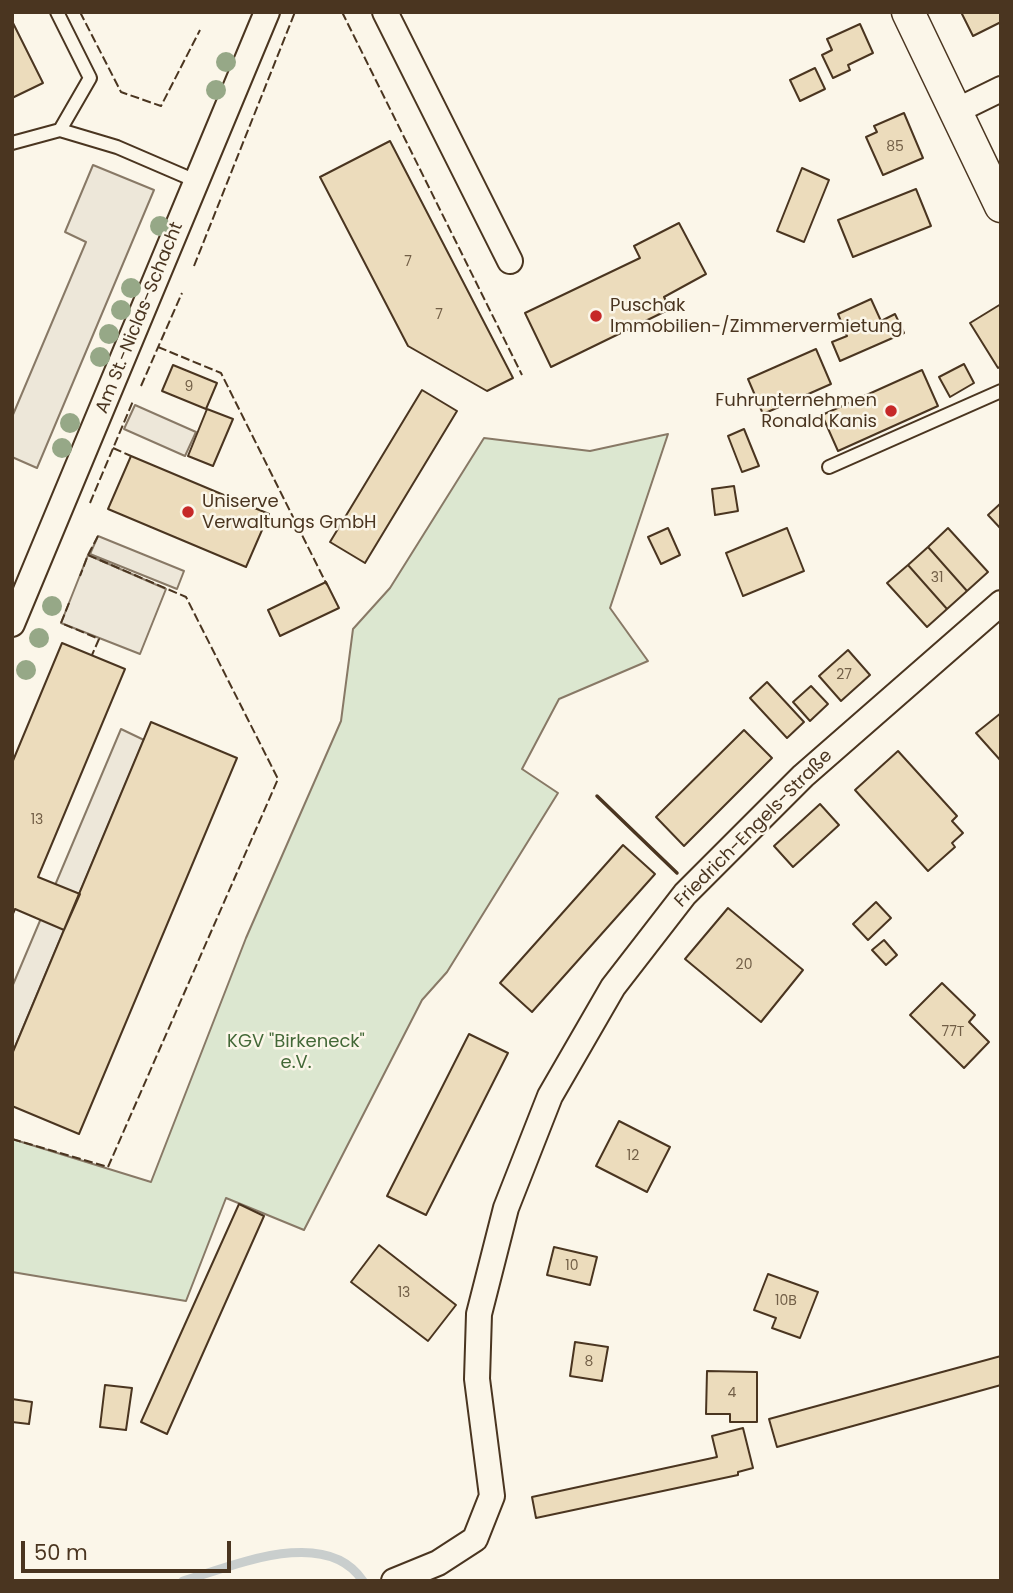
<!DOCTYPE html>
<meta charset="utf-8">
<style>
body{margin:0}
#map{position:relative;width:1013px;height:1593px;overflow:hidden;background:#fbf6e9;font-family:Poppins,sans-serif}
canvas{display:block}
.frame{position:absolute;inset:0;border:14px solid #4a3520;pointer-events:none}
.scale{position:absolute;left:21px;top:1541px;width:210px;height:32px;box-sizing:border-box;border:4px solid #4a3520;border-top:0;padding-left:9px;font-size:21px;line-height:24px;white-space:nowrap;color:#4a3520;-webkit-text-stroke:5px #fbf6e9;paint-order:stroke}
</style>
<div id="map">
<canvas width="1013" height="1593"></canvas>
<div class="frame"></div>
<div class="scale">50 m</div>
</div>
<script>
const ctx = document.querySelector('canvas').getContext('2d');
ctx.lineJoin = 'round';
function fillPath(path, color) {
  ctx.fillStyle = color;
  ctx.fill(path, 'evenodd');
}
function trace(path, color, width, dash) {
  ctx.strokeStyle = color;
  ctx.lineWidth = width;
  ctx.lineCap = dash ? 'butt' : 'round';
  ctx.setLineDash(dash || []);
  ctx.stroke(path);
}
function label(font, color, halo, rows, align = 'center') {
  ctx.font = font + ' Poppins,sans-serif';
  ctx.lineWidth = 5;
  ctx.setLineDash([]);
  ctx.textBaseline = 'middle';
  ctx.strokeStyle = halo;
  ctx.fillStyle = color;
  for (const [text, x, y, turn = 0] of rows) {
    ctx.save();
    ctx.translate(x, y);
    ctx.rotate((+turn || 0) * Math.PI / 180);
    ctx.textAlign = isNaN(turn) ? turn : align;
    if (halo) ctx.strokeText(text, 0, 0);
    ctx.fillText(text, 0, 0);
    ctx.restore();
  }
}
const green = new Path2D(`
 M668 434 610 608 648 661 559 699 522 769 558 793 447 972 422 1000 304 1230 226 1198 186 1301 12 1272V1139L151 1182 246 938 341 721 353 629 390 588 484 438 590 451Z`);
const parking = new Path2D(`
 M93 165 154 190 37 468 12 457V417L86 242 65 232Z
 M135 405 196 432 185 456 124 429Z
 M98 536 184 571 177 589 90 554Z
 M88 555 166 589 140 654 61 623Z
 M121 729 144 740 12 1054V987Z`);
const stream = new Path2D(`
 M183 1581C233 1566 326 1525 363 1581`);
const building = new Path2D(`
 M961 12H1001V22L973 36Z
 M12 21 43 83 12 98Z
 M860 24 873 53 848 65 850 70 833 78 822 55 832 50 827 39Z
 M815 68 825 89 800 101 790 80Z
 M904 113 923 158 883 175 866 137 877 132 874 126Z
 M390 141 513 378 487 391 408 346 320 177Z
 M802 168 829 180 804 242 777 231Z
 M916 189 931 226 853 257 838 220Z
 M679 223 706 274 664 297 670 309 551 367 525 313 640 258 634 246Z
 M871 299 881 321 895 314 904 333 840 361 832 342 847 336 838 314Z
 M1001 304V366L998 368 970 323Z
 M816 349 831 384 763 414 748 379Z
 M964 364 974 383 950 397 939 377Z
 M173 365 217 383 206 409 162 391Z
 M922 370 938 406 838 451 822 415Z
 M422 390 457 411 365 563 330 542Z
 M207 409 233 419 213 466 188 456Z
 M744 429 759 466 742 472 728 436Z
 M131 456 269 514 246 567 108 509Z
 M734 486 738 511 715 515 712 489Z
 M1001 503V529L988 515Z
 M668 528 680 555 661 564 648 537Z
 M787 528 804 571 743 596 726 553Z
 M948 528 988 572 967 591 928 547Z
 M928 547 967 591 947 609 908 565Z
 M908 565 947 609 927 627 887 583Z
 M326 582 339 608 280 636 268 610Z
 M62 643 125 669 38 877 80 894 64 930 15 909 12 916V763Z
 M848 650 870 675 841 701 819 676Z
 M767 682 804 722 787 738 750 698Z
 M811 686 828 704 810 721 793 702Z
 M1001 713V761L976 733Z
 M151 722 237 758 79 1134 12 1106V1054Z
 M744 730 772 758 684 846 656 817Z
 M898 751 957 816 952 821 963 833 952 843 955 847 928 871 855 790Z
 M820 804 839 825 793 867 774 846Z
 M623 845 655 874 532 1012 500 983Z
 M876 902 891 918 868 940 853 924Z
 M728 908 803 970 761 1022 685 959Z
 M884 940 897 955 886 965 872 950Z
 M942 983 975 1015 969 1022 989 1042 964 1068 910 1015Z
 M469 1034 508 1053 426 1215 387 1196Z
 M619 1121 670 1147 647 1192 596 1166Z
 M239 1204 264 1216 167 1434 141 1422Z
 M379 1245 456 1305 428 1341 351 1282Z
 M554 1247 597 1257 590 1285 547 1275Z
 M768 1274 818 1292 800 1338 772 1328 776 1318 754 1310Z
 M575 1342 608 1347 602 1381 570 1376Z
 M1001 1356V1385L777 1447 769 1419Z
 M707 1371 757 1372V1422H730V1414H706Z
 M105 1385 132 1388 126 1430 100 1427Z
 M12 1399 32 1402 29 1424 12 1422Z
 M743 1428 753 1468 738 1472V1475L536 1518 532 1497 717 1457 712 1436Z`);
const service = new Path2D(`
 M57 12 90 78 60 130
 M12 143 60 130 117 147 196 181
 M829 467 1001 391`);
const minor = new Path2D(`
 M385 12 510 261
 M956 111 1001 89
 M12 624 267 12
 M394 1581 438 1563 475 1539 492 1496 477 1379 479 1314 506 1208 550 1096 613 987 685 894 803 776 1001 603`);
const tertiary = new Path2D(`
 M908 12 1001 206`);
const fence = new Path2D(`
 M80 12 121 92 161 106 200 30
 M342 12 522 375
 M194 266 295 12
 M158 347 221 373 327 585
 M141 386 182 293
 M113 448 131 456
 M90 503 133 401
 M88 555 98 536
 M69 603 61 623 99 639 92 655
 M12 1139 108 1167 278 779 186 597 88 555 80 576`);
const wall = new Path2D(`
 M597 796 677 873`);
const trees = [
 [226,62],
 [216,90],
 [160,226],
 [131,288],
 [121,310],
 [109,334],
 [100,357],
 [70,423],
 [62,448],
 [52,606],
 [39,638],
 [26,670]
];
const markers = [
 [596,316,7,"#c62828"],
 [891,411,7,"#c62828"],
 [188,512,7,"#c62828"]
];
const numberNames = [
 ["85",895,147],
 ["7",408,262],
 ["7",439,315],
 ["9",189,387],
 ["31",937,578],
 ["27",844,675],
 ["13",37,820],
 ["20",744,965],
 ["77T",953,1032],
 ["12",633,1156],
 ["10",572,1266],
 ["13",404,1293],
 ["10B",786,1301],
 ["8",589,1362],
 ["4",732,1393]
];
const poiNames = [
 ["Puschak",610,306],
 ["Immobilien-/Zimmervermietung",610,327],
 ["Fuhrunternehmen",877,401,"right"],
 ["Ronald Kanis",877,422,"right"],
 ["Uniserve",202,502],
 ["Verwaltungs GmbH",202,523]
];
const streetNames = [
 ["Am St.-Niclas-Schacht",140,318,-68],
 ["Friedrich-Engels-Straße",754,829,-45]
];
const parkNames = [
 ["KGV \"Birkeneck\"",296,1042],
 ["e.V.",296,1063]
];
fillPath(green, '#dce7d0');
trace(green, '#887966', 2);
fillPath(parking, '#ede7d9');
trace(parking, '#887966', 2);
trace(stream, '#c9cecd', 9);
fillPath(building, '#ecdcbc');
trace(building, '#4a3520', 2);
trace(service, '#4a3520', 16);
trace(minor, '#4a3520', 28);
trace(tertiary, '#4a3520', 35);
trace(service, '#fbf6e9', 12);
trace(minor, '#fbf6e9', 24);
trace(tertiary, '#fbf6e9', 32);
trace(fence, '#4a3520', 2, [9, 3.5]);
trace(wall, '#4a3520', 3.5);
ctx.fillStyle = '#96a887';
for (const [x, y] of trees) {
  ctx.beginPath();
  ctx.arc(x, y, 10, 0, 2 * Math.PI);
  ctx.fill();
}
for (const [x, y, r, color] of markers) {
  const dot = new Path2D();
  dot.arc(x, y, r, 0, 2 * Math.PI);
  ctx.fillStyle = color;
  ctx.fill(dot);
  trace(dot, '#fbf6e9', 2.5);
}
label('14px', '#725f47', null, numberNames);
label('18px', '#4a3520', '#fbf6e9', poiNames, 'left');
label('18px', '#4a3520', '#fbf6e9', streetNames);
label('18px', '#436837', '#fbf6e9', parkNames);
</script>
